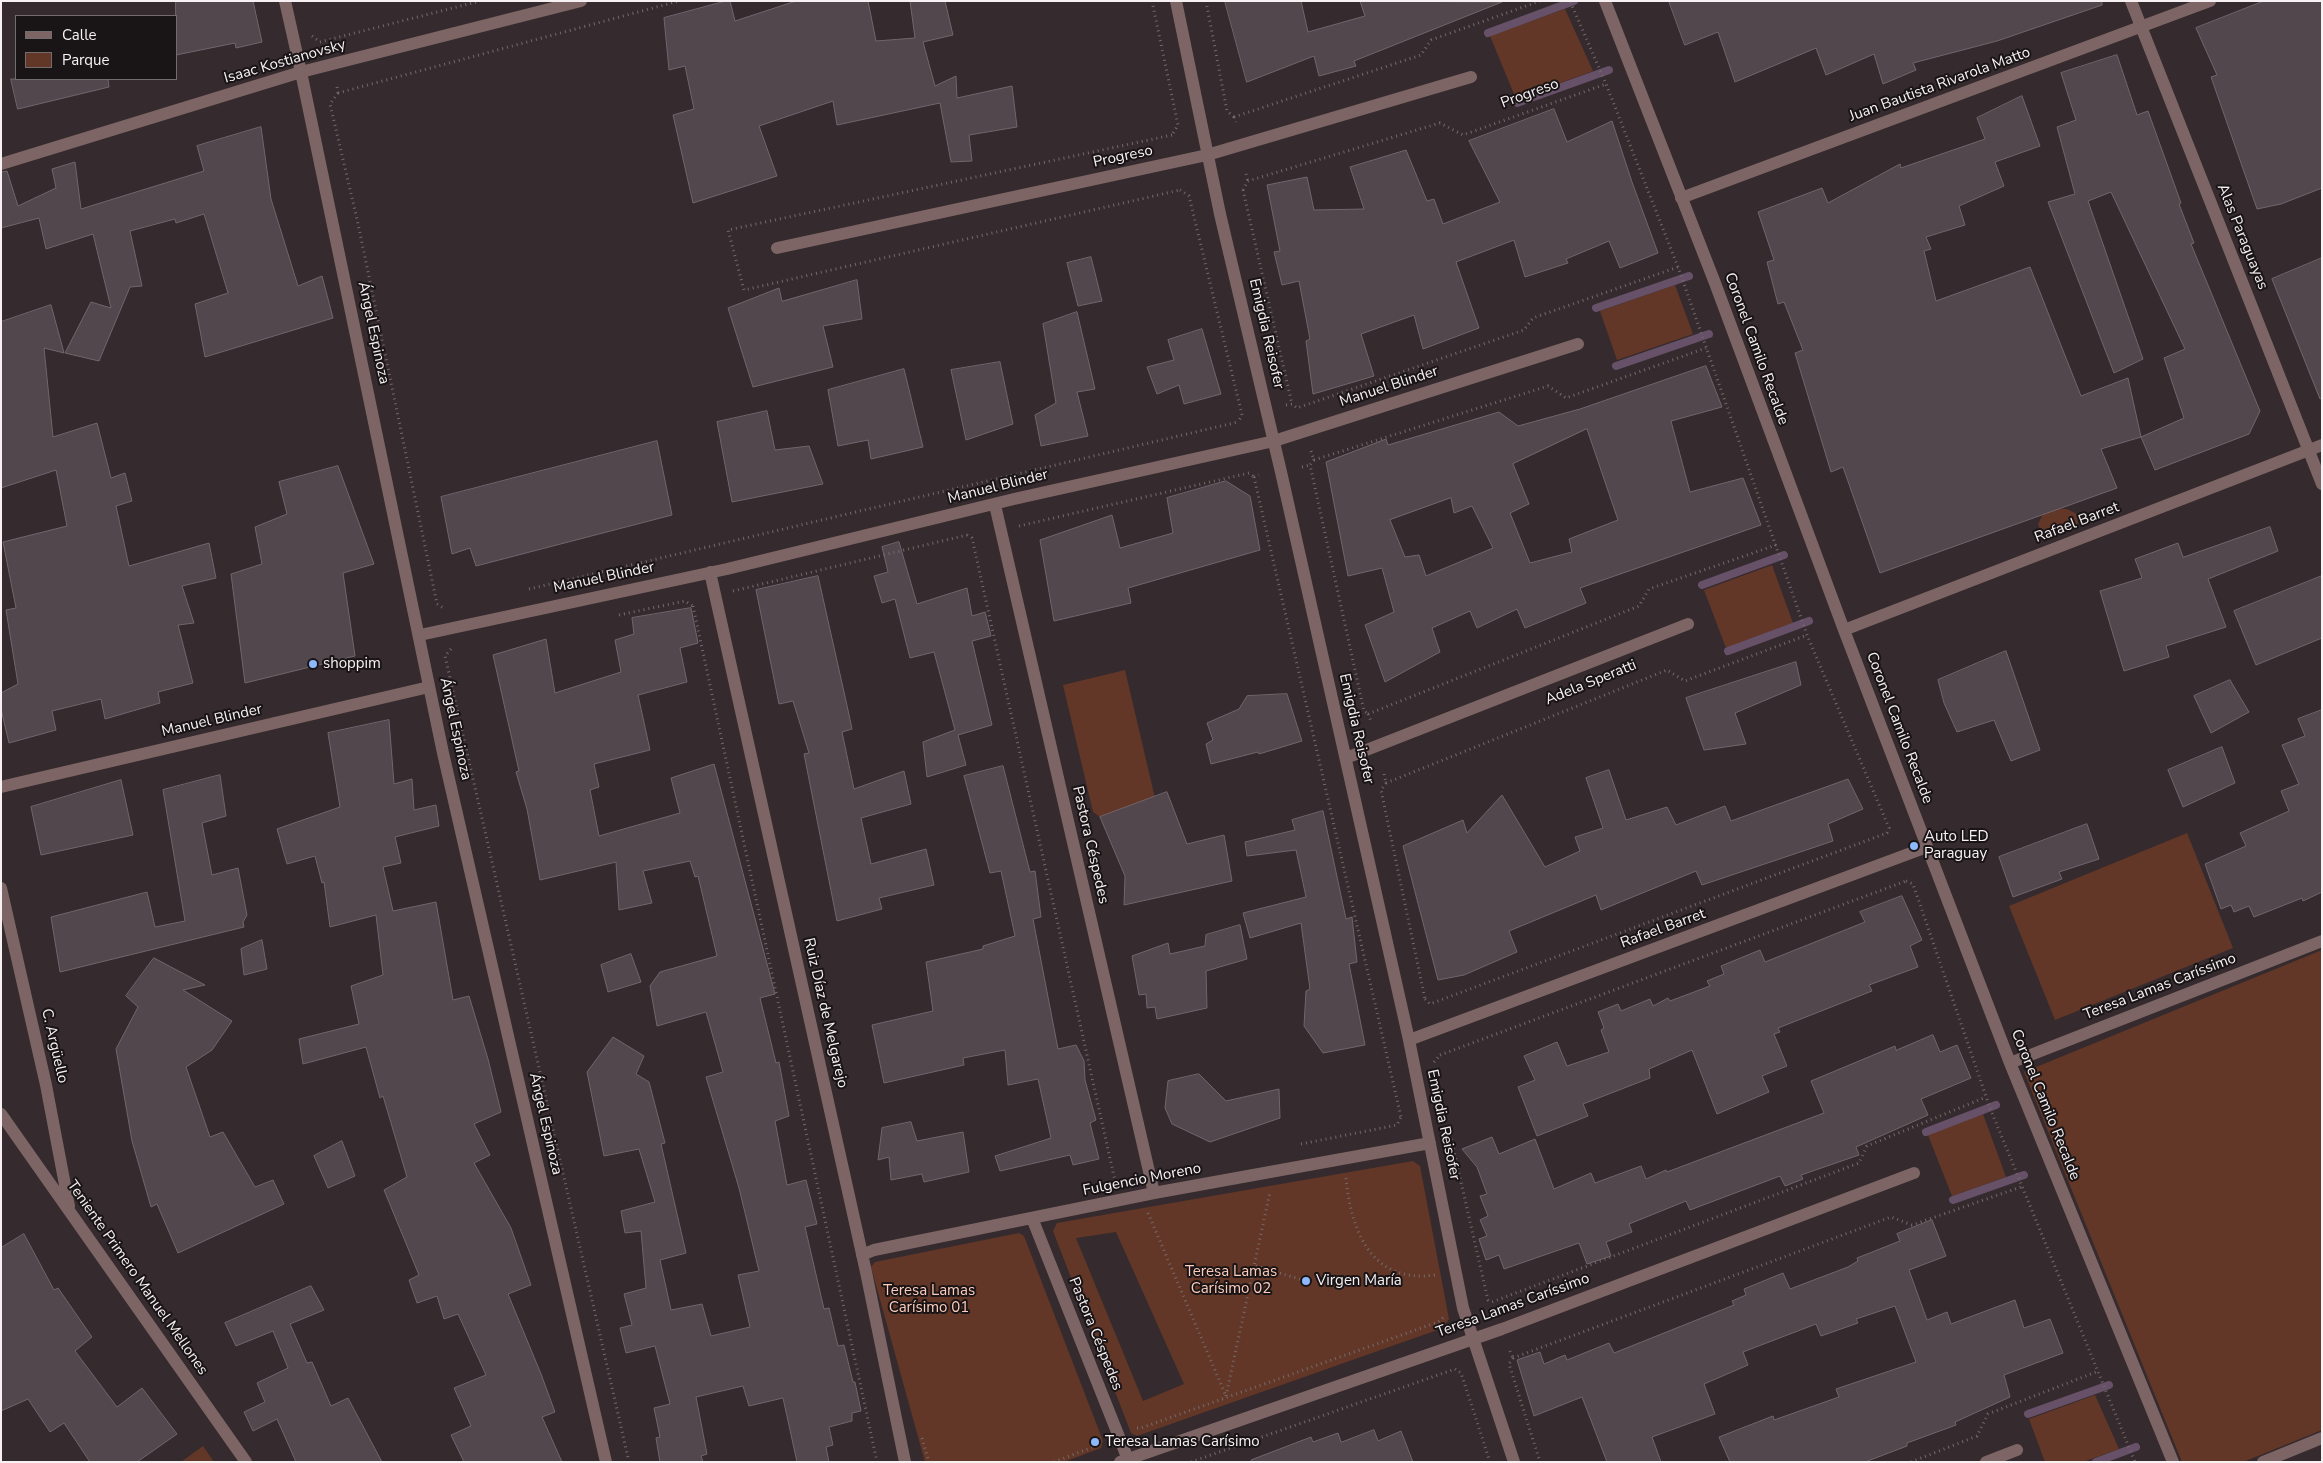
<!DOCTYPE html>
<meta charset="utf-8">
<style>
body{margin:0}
#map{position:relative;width:2323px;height:1463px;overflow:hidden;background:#352a2d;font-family:"Nunito Sans",sans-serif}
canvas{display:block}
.frame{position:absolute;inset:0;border:2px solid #f8f1f3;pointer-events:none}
.legend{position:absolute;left:15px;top:15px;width:162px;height:65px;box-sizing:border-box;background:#191416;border:1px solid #726c6e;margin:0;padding:6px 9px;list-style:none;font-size:15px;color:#f8f1f3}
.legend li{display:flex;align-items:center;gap:10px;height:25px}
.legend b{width:25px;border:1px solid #726c6e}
</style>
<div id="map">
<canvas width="2323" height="1463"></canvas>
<div class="frame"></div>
<ul class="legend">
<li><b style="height:6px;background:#7e6565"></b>Calle</li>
<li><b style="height:14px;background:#633727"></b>Parque</li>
</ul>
</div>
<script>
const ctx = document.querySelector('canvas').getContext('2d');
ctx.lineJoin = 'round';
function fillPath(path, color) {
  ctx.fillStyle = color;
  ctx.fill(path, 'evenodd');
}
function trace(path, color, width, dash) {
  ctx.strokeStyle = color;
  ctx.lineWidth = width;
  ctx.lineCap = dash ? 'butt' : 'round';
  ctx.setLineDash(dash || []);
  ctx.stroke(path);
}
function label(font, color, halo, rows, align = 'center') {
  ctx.font = font + ' "Nunito Sans",sans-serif';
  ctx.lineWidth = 4;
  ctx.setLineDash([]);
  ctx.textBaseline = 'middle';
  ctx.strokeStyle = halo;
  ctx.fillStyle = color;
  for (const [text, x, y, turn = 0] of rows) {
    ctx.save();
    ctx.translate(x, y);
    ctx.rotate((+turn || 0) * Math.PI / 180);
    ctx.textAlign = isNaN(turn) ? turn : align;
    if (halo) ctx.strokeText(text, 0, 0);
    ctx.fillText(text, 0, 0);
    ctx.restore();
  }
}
const green = new Path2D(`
 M1565 9 1593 71 1516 99 1490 36Z
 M1675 285 1693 334 1617 360 1600 311Z
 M2056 508 2067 509 2077 514 2078 524C2065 535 2057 538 2041 532L2038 524 2043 514Z
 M1772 565 1793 623 1726 648 1704 590Z
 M1125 670 1155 798 1100 817 1093 812 1063 685Z
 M2187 833 2233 948 2055 1020 2009 906Z
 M2322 950V1430L2243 1462H2182L2024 1072Z
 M1983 1114 2006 1177 1952 1196 1928 1135Z
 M1413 1161 1420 1166 1449 1319 1443 1328 1137 1436 1131 1433 1053 1231 1057 1223ZM1116 1232 1184 1384 1143 1401 1076 1238Z
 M1019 1233 1024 1236 1103 1441 1101 1448 1064 1462H925L871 1267 875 1262Z
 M2095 1395 2119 1449 2083 1462H2045L2029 1419Z
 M203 1446 214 1462H181Z`);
const stream = new Path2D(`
 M1488 33 1574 1
 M1517 103 1609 70
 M1596 308 1689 276
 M1616 366 1709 334
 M1702 585 1784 555
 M1728 651 1809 621
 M1926 1132 1996 1105
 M1953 1200 2024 1175
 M2028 1414 2109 1385
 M2096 1462 2136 1447`);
const building = new Path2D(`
 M176 1H253L262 42 236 48 235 43 176 55Z
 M726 1H730L735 21 796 1H868L876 41 915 38 910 1H945L953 35 923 42 935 86 956 76 957 98 1012 86 1017 127 969 135 972 161 951 162 940 103 837 125 833 101 759 126 777 176 693 203 673 115 694 109 685 66 669 70 664 18Z
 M1225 1H1301L1308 32 1365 16 1360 1 1502 2 1354 61 1356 66 1319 76 1314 56 1247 82Z
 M1669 1H2102V5L1997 41 1913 63 1916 70 1883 84 1874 54 1826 75 1816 48 1735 82 1718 32 1685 45Z
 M2264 1H2322V188L2281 204 2257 209 2211 77 2217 75 2196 28Z
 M2117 55 2137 115 2148 111 2181 203 2179 204 2194 243 2191 244 2260 411 2249 434 2155 470 2141 437 2184 418 2164 358 2185 349 2111 192 2088 201 2143 359 2114 373 2048 202 2075 194 2057 127 2076 120 2061 73Z
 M11 79H108L109 87 18 109Z
 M2022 96 2040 146 1995 162 2004 186 1959 206 1965 225 1926 237 1931 249 1924 251 1936 301 2030 267 2081 396 2128 378 2141 437 2101 449 2117 488 1880 573 1843 467 1831 472 1795 353 1803 350 1784 302 1778 304 1767 262 1774 260 1758 212 1822 188 1828 203 1900 164 1901 168 1985 139 1977 118Z
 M1554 109 1567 142 1612 121 1632 182 1658 253 1620 268 1609 241 1566 259 1568 263 1525 277 1514 240 1456 262 1479 328 1423 349 1414 315 1361 334 1374 376 1313 394 1306 341 1310 339 1299 281 1282 285 1274 252 1280 251 1267 185 1307 177 1314 210 1364 209 1350 167 1406 150 1427 201 1434 199 1443 224 1500 202 1469 141Z
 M261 127 271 199 298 286 322 276 333 318 205 357 195 304 228 293 204 214 176 223 175 219 130 231 142 286 130 287 99 361 65 353 91 302 111 308 93 234 46 249 39 218 1 228V172L7 171 18 206 56 188 52 169 75 162 81 209 204 171 197 146Z
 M1091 257 1102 301 1078 306 1067 263Z
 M2322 258V398L2320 399 2272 279Z
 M857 280 862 319 823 326 833 367 753 387 728 308 779 288 782 301Z
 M51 305 64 353 44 348 53 437 97 423 111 478 125 473 132 501 116 506 129 566 209 543 216 578 182 586 194 623 178 625 193 683 158 692 160 703 105 719 101 699 52 711 56 730 9 743 1 709V693L18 684 6 610 16 608 3 542 67 526 56 470 1 488V322Z
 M1077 312 1095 389 1077 392 1088 436 1041 446 1035 415 1056 403 1043 324Z
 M1202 329 1221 394 1184 404 1179 385 1157 394 1147 367 1174 360 1168 340Z
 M1000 362 1013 424 966 440 951 370Z
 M1706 366 1722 407 1671 421 1690 492 1743 478 1761 525 1580 588 1586 603 1525 628 1517 609 1477 628 1470 611 1432 628 1440 652 1385 682 1365 625 1394 612 1382 568 1348 576 1326 462 1386 439 1388 445 1499 412 1518 426 1580 409ZM1587 429 1618 520 1569 539 1572 552 1530 563 1510 513 1529 504 1513 464ZM1451 498 1454 513 1472 506 1493 548 1426 576 1419 555 1405 557 1390 520Z
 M904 369 923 447 871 459 868 440 838 446 828 390Z
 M767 411 775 450 809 446 823 484 732 502 717 422Z
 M657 441 672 515 476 566 470 548 452 554 441 497Z
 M338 466 374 564 343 573 355 656 245 683 231 574 262 564 255 527 287 514 279 482Z
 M1226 481 1250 496 1260 550 1128 588 1131 603 1054 621 1040 540 1112 515 1120 548 1173 533 1167 498Z
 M2270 527 2278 551 2208 579 2226 627 2166 646 2169 657 2124 671 2100 591 2142 578 2135 559 2178 543 2183 557Z
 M899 542 917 604 967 588 972 616 985 612 991 636 972 641 992 725 958 735 966 765 927 777 923 742 955 730 934 652 910 658 895 599 882 603 874 576 888 572 882 547Z
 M818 576 848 710 852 729 842 732 854 789 904 771 911 804 861 818 871 864 926 849 934 885 879 898 882 909 837 921 804 754 809 753 793 701 779 704 756 590Z
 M2322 576V638L2256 665 2234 611Z
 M691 608 698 643 680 648 687 682 638 695 650 750 594 764 599 787 590 790 599 836 680 813 671 778 714 764 775 994 760 998 776 1063 779 1062 789 1116 775 1121 787 1185 806 1180 817 1224 805 1227 824 1309 829 1308 838 1346 844 1345 853 1382H855L861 1411 852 1413V1421L829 1427 833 1445 826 1447 829 1462H797L783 1398 749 1406 743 1386 696 1397 707 1454 701 1456 703 1462H660L656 1438 660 1437 654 1408 670 1404 655 1346 626 1353 620 1328 632 1325 624 1294 646 1288 641 1231 625 1233 621 1211 655 1202 639 1149 604 1156 587 1072 613 1037 644 1056 636 1074 649 1082 665 1143 661 1144 686 1253 660 1260 671 1310 702 1304 711 1336 750 1327 738 1275 759 1271 739 1188 706 1077 723 1072 706 1012 657 1026 650 986 660 972 717 956 698 876 695 877 690 861 643 871 652 903 619 910 616 862 540 880 527 809 516 772 519 771 493 655 546 639 555 693 621 672 615 640 634 634 632 618Z
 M2006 651 2040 750 2011 761 1994 720 1957 732 1944 703 1938 680Z
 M1796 662 1801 685 1735 713 1746 744 1704 750 1686 698Z
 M2230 680 2249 712 2211 733 2194 696Z
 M1287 694 1302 741 1259 754 1258 752 1211 764 1206 744 1213 740 1207 723 1239 709 1247 696Z
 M2322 710V892L2303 901 2302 898 2254 917 2249 906 2234 912 2231 905 2221 909 2205 864 2246 846 2240 833 2289 811 2281 791 2299 784 2282 745 2305 736 2298 719Z
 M389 720 394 784 412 779 414 810 436 805 439 826 395 837 401 863 383 867 393 911 436 902 453 1000 469 996 488 1059 501 1112 474 1124 490 1155 474 1163 511 1228 531 1285 508 1294 541 1374 555 1412 542 1417 562 1462H464L451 1435 471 1426 454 1388 486 1375 458 1314 444 1319 437 1296 417 1303 409 1280 419 1275 384 1190 407 1177 383 1096 380 1098 366 1047 303 1064 299 1039 359 1024 351 986 383 975 376 915 330 927 324 882 322 883 315 856 287 864 277 829 340 807 328 733Z
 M2222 747 2235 783 2183 807 2168 770Z
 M1003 766 1030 872 1035 871 1041 917 1033 919 1058 1049 1076 1045 1084 1061 1085 1080 1096 1120 1090 1123 1099 1159 1073 1165 1070 1155 1000 1171 995 1156 1051 1138 1038 1079 1008 1085 1005 1050 963 1058 964 1065 884 1083 872 1025 933 1011 926 962 983 949V946L1015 936 1001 871 990 873 964 776Z
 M1609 770 1626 820 1667 807 1676 825 1725 806 1731 821 1848 779 1863 809 1828 824 1833 841 1702 885 1696 871 1601 910 1596 895 1509 931 1517 952 1464 975 1438 980 1403 846 1463 820 1467 833 1502 795 1545 867 1580 851 1575 837 1603 828 1586 778Z
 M220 775 226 816 202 823 212 875 238 868 247 915 243 922 244 927 60 972 51 917 147 892 155 927 185 921 163 790Z
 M121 780 133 835 41 855 31 807Z
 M1167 792 1187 844 1224 835 1232 881 1124 905 1125 876 1100 817Z
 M1323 811 1346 919 1352 917 1357 962 1349 964 1365 1045 1323 1053 1304 1026 1306 991 1310 989 1301 923 1250 938 1243 913 1306 897 1296 850 1247 856 1245 842 1295 830 1292 820Z
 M2087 824 2099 859 2059 872 2062 879 2013 897 1999 857Z
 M1902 896 1922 940 1910 946 1918 967 1869 985 1872 991 1778 1028 1780 1032 1774 1034 1787 1066 1762 1076 1769 1092 1717 1114 1692 1050 1649 1069 1650 1078 1583 1104 1588 1116 1537 1136 1518 1087 1535 1080 1524 1056 1557 1042 1567 1066 1609 1052 1601 1030 1604 1028 1598 1012 1618 1004 1621 1011 1650 999 1653 1006 1668 998 1670 1001 1710 986 1707 981 1724 974 1721 966 1760 950 1765 962 1865 922 1860 912Z
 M1240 925 1247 959 1206 971 1207 1008 1157 1019 1155 1007 1147 1008 1146 994 1139 995 1132 956 1168 943 1170 954 1205 946 1206 935Z
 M262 940 267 969 244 975 241 949Z
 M631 954 641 982 608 992 601 965Z
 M154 958 205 985 183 990 232 1021 212 1050 186 1067 210 1137 223 1132 255 1187 273 1180 284 1204 178 1253 157 1204 151 1207 132 1141 116 1049 138 1007 126 996Z
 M1933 1035 1940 1052 1957 1045 1971 1078 1921 1099 1928 1115 1856 1147 1859 1155 1801 1175 1803 1179 1785 1186 1780 1176 1690 1210 1686 1201 1629 1224 1632 1232 1606 1242 1611 1256 1587 1264 1579 1243 1504 1269 1499 1255 1486 1260 1479 1239 1487 1236 1480 1220 1488 1216 1480 1196 1487 1194 1477 1167 1462 1149 1492 1137 1499 1154 1535 1139 1554 1189 1591 1173 1595 1183 1641 1166 1646 1179 1666 1170 1667 1172 1824 1113 1811 1081 1895 1046 1896 1050Z
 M1199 1074 1226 1101 1279 1089 1280 1118 1210 1142 1172 1124 1165 1108 1168 1081Z
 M911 1122 917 1141 963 1132 969 1172 924 1182 922 1174 891 1180 889 1157 878 1160 882 1128Z
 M342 1141 355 1176 328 1188 314 1156Z
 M1932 1220 1946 1256 1909 1270 1927 1320 1947 1312 1951 1324 2015 1300 2024 1328 2050 1319 2063 1353 2004 1375 2010 1397 1955 1422 1956 1425 1907 1443V1446L1865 1462H1730L1719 1437 1773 1416 1774 1420 1839 1397 1836 1389 1916 1362 1895 1306 1856 1319 1858 1323 1821 1336 1816 1324 1743 1352 1748 1365 1704 1384 1715 1414 1652 1437 1661 1462H1607L1582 1397 1534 1416 1517 1360 1540 1352 1544 1364 1565 1355 1567 1360 1609 1343 1614 1353 1734 1305 1732 1301 1746 1295 1744 1289 1783 1273 1790 1289 1848 1267 1858 1261 1857 1258 1900 1241 1897 1234Z
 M24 1234 54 1290 58 1288 92 1337 75 1351 117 1407 142 1388 177 1434 137 1462H90L64 1423 50 1432 28 1399 1 1411V1248Z
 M311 1286 324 1310 290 1324 307 1363 312 1362 331 1406 348 1398 382 1462H296L277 1419 253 1431 244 1412 265 1402 257 1383 288 1368 273 1331 236 1346 225 1323Z
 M1374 1430 1378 1441 1401 1431 1413 1462H1252L1251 1460 1311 1437 1313 1442 1338 1433 1341 1442Z`);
const path = new Path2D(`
 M1152 1 1178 125 1172 135
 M1206 1 1227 111 1234 117
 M312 36 320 42 480 1
 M337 87 338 93
 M338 93 330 104 357 219 437 604 445 609
 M338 93 679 1
 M1234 117 1421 55 1431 40 1540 1
 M1234 117 1236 122
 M1172 135 728 230 744 290 1180 190
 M1246 174 1248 181
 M1180 190 1189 196 1242 415 1238 422
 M1243 190 1248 181 1440 123 1463 135 1606 84
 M1243 190 1292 404
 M1286 405 1292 404 1297 408 1524 330 1533 318 1678 267
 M1311 451 1314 460
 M1314 460 1548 386 1566 398 1706 348
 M1314 460 1310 465 1364 711 1368 714
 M1302 467 1310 465
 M1254 477 1401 1117
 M1254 477 1259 475
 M1019 526 1249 473 1254 477
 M967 535 972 538 1115 1181
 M529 589 1238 422
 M733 591 967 535
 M693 606 877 1462
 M619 615 685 601 693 606
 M451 649 445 656 629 1462
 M1368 714 1639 606 1649 589 1776 545
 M1368 714 1371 721
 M1384 774 1386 783
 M1386 783 1667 670 1685 681 1807 635
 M1386 783 1381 790 1425 999
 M1906 881 1913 884 1990 1108 2135 1462
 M1425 999 1430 1004 1887 833 1889 828 1807 635 1678 267 1606 84 1570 1
 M1440 1055 1906 881
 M1434 1062 1440 1055
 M1450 1134 1488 1300 1492 1302 1859 1163 1867 1146 1986 1097
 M1301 1144 1397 1125 1401 1117
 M1346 1178C1351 1231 1371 1284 1435 1275
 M1148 1213 1226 1396
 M1256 1266 1306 1281
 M1510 1351 1513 1358
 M1513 1358 1891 1217 1912 1225 2021 1187
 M1513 1358 1509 1364 1540 1462
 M1455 1369 1461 1373 1490 1462
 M1226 1396 1270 1192
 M1137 1428H1141L1438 1322 1446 1315
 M922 1438 929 1462
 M1054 1462 1098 1445 1099 1440
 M1191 1462 1455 1369
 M1911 1462 1977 1436 1988 1414 2096 1372`);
const minor = new Path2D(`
 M285 1 301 72
 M1176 1 1220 214 1281 472 1409 1040 1463 1308 1514 1462
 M1605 1 1715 283 1844 630 2010 1063 2173 1462
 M1681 198 2210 1
 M777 248 1207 155 1471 77
 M995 505 1154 1193
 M710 572 866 1272 905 1462
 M1844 630 2322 445
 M420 635 727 569 1014 499 1274 441 1578 344
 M1346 758 1688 624
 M1 787 429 687
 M1409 1040 1927 847
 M2010 1063 2322 941
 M1032 1218 1129 1462
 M862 1255 874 1250 1154 1193 1430 1143
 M1120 1462 1502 1329 1914 1173
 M1986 1462 2017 1450
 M2263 1462 2322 1438`);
const tertiary = new Path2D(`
 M2131 1 2322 484
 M301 72 443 753 606 1462
 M1 164 301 72 581 1
 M1 888 46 1085 69 1206
 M1 1114 246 1462`);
const markers = [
 [313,664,5,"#8eb9fc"],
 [1914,846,5,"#8eb9fc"],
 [1306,1281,5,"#8eb9fc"],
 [1095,1442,5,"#8eb9fc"]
];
const streetNames = [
 ["Isaac Kostianovsky",285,62,-16],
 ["Juan Bautista Rivarola Matto",1940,85,-20],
 ["Progreso",1530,94,-20],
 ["Progreso",1123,157,-12],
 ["Alas Paraguayas",2242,237,68],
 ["Ángel Espinoza",373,333,78],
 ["Emigdia Reisofer",1266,334,77],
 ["Coronel Camilo Recalde",1756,349,70],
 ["Manuel Blinder",1389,387,-18],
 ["Manuel Blinder",998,487,-14],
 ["Rafael Barret",2077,523,-21],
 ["Manuel Blinder",604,578,-12],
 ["Adela Speratti",1591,683,-22],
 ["Manuel Blinder",212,721,-13],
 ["Coronel Camilo Recalde",1899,728,69],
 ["Ángel Espinoza",455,729,78],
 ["Emigdia Reisofer",1356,729,77],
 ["Pastora Céspedes",1090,845,77],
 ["Rafael Barret",1663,929,-20],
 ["Teresa Lamas Caríssimo",2160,987,-21],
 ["Ruiz Díaz de Melgarejo",825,1013,77],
 ["C. Argüello",54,1046,77],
 ["Coronel Camilo Recalde",2045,1105,68],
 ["Ángel Espinoza",545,1124,77],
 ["Emigdia Reisofer",1443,1125,78],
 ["Fulgencio Moreno",1142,1180,-11],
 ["Teniente Primero Manuel Mellones",137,1278,55],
 ["Teresa Lamas Caríssimo",1513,1306,-20],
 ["Pastora Céspedes",1095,1334,68]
];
const poiNames = [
 ["shoppim",323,664],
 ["Auto LED",1924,837],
 ["Paraguay",1924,854],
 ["Virgen María",1316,1281],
 ["Teresa Lamas Carísimo",1105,1442]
];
const parkNames = [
 ["Teresa Lamas",1231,1272],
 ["Carísimo 02",1231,1289],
 ["Teresa Lamas",929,1291],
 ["Carísimo 01",929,1308]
];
fillPath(green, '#633727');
trace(stream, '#665169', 8);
fillPath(building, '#51474d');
trace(building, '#70666c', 1);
trace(path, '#746a6d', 3, [1, 4]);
trace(minor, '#7e6565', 12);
trace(tertiary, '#7e6565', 12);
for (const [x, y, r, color] of markers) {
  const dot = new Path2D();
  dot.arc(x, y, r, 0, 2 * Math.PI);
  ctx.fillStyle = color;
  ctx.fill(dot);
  trace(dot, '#191416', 2);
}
label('15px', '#f8f1f3', '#191416', streetNames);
label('15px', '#f8f1f3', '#191416', poiNames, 'left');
label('15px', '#fdccbb', '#191416', parkNames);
</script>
